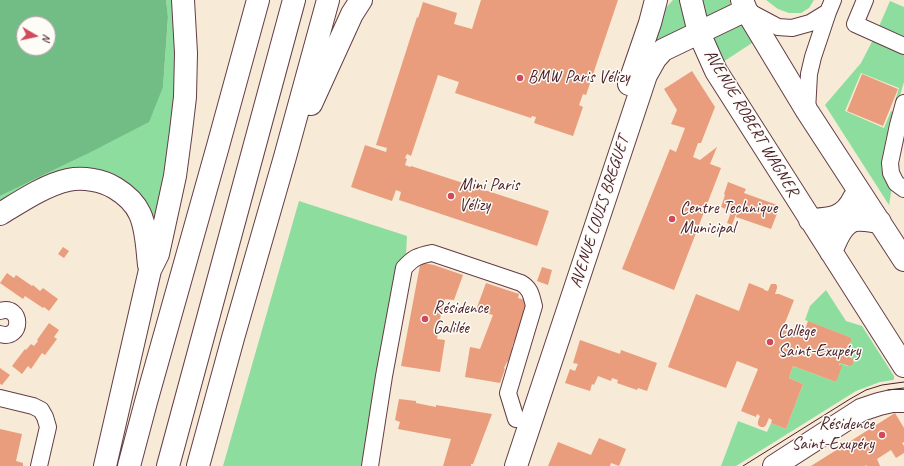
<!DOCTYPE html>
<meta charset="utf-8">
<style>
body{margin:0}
#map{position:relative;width:904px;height:466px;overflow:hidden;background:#f7ead6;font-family:Caveat,sans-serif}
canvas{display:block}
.north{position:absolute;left:16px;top:16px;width:40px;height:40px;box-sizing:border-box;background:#fdfcf7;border:1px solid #b5a4a5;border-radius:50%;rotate:99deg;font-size:11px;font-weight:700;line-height:16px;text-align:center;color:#4a1f2b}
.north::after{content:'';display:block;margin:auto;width:14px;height:18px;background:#d1495b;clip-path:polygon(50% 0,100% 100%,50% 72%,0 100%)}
</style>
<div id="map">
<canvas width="904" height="466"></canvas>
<div class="north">N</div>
</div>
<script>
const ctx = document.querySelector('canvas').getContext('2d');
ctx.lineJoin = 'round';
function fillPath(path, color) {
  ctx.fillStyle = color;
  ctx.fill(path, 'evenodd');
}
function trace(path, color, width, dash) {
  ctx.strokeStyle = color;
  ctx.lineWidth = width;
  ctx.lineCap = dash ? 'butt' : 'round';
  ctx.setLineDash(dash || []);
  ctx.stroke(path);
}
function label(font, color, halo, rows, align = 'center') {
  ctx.font = font + ' Caveat,sans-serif';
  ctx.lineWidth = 3;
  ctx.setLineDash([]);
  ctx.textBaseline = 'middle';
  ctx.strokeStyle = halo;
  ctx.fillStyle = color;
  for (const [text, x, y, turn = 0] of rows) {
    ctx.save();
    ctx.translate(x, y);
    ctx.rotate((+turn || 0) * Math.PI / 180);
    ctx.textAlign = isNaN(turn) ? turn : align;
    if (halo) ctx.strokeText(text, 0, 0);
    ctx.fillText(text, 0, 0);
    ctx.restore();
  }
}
const green = new Path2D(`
 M166 0H174L177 97 158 221 151 225 106 175 9 196 0 200V196L85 155 163 87 168 18Z
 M673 0H683L689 27 647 55 664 10Z
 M698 0H731L730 6 705 19Z
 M766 0H814L809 8 801 13H789L778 9Z
 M890 1 904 7V43L877 31Z
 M742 22 755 41 720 64 709 38Z
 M875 36 904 50V82L898 102 895 101 899 88 861 73 845 111 884 128 891 111 895 113 881 168 892 187 889 205 825 105 861 63Z
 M299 201 407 236 406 255 401 261 397 270 361 466H223Z
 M826 290 846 321 862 326 894 376V379L893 380 880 382 856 391 736 466H721L738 421 767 432 771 423 786 429 803 384 789 378 793 366 836 382 840 363C843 364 848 367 851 366 852 365 852 364 853 363 855 358 847 356 843 354L845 351 847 352 852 338 805 320 810 306Z`);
const forest = new Path2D(`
 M0 0H166L168 17 163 87 149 122 85 155 0 196ZM24 24H48V48H24Z`);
const building = new Path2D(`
 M481 0H618L586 95 583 94 579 105 583 107 573 136 534 123 536 117 532 116 531 118 455 93 459 82 438 75 411 156 407 154 405 158 407 159 405 165 410 167 411 166 549 211 537 246 399 200 401 192 396 190 392 201 351 187 365 145 386 152 387 148 376 145 417 17 418 18 423 2 457 13 454 24 472 29Z
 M692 71 715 107 701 143H698L693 157 700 160 717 147 710 164 721 168 674 290 622 269 670 149 676 152 685 128 671 124 677 110 664 89Z
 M862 74 898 89 883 126 847 111Z
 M728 182 746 189 744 193 780 206 771 229 736 217 740 203 732 225 727 223 733 207 732 206 730 211 721 207 725 195 724 194Z
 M63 247 69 251 64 258 58 254Z
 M423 263 434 265 463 275 454 300 445 299 442 313H441L437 339 445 340 440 372 401 366 420 265Z
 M542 267 552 270 548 285 537 281Z
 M7 273 14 278 16 275 32 286 33 285 40 291 43 288 58 299 49 311 44 307 43 308 25 296 23 299 0 283Z
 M486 283 519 294 518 298 525 300 526 311 520 327H519L517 333H518L515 341H514L512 347H513L508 362H507L504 368 505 369 500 383 465 377 470 347 480 349 493 315 476 310Z
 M749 283 764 289V290L768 291 771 284H776L777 286V288L775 294H779L794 300 783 328 803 335 808 321 852 338 847 352 845 351 843 354 853 359V364L851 366H849L840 363 839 365 842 366 836 382 793 366 789 378 803 384 786 429 771 423 772 420 769 418 766 425 764 427H761L758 425V421L760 416 757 414 756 417 741 411 758 369 737 361 726 388 668 367 696 294 739 311Z
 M49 323 59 330 54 337 57 339 45 355 42 353 31 369 28 366 22 374 12 366 25 349 26 350 31 344 34 346 38 341 37 340Z
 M580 340 620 354 621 350 657 363 647 391 638 388 637 390 617 383 618 380 612 378 611 381 598 376 594 385 592 384 590 391 565 383 570 369 575 371 578 364 573 363Z
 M0 368 10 375 2 385 0 384Z
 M399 399 416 401V403L436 407V405L492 414 473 464H471V466H443L451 439 398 429 400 422 395 420Z
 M895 413 904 428V442L902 443 904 446V453L896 458 891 450 877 459 880 466H867L866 465 865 466H811Z
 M0 429 22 434 16 461 23 463V466H0Z
 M599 438 626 449 619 466 611 463 610 466H548L558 442 591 455Z`);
const street = new Path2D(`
 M865 0 855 24 904 46
 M746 10 778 27 792 28 810 23 828 12
 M904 103 898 125 890 163 891 173 896 183 904 189
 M807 111 809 74 813 57 828 12 833 0
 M0 311C23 304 23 341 0 334
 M0 398 33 406 41 410 45 417 48 427 39 466
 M370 466 384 376 404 268C414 257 418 256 432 253L521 283C531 289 531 295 534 306L508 393 516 419`);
const secondary = new Path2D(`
 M691 0 699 33 716 71 904 366
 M742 0 746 10 807 111 904 260
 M629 84 650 23 656 0
 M810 220C830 219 844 219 854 198
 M831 252C836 241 841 224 855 220 862 219 872 221 880 222
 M516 466 646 75 655 59 663 50 746 10
 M774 466 861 410 879 404 892 401H904`);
const highway = new Path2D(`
 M311 104 352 14 361 0
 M0 214C20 202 45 185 68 180 83 177 102 180 115 188 125 194 135 203 140 214 147 230 147 248 149 265
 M105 466 150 270 158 254 175 176 181 131 185 97 186 53 183 0
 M129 466 146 402 218 146 258 0
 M168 466 294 0
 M198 466 233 338 285 157 328 0`);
const tram = new Path2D(`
 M888 390 904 388
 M743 466 850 399 866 390 882 385 904 382`);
const markers = [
 [520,78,4,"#d1495b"],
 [451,196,4,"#d1495b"],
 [672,219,4,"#d1495b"],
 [425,319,4,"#d1495b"],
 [770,342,4,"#d1495b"],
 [882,435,4,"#d1495b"]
];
const poiNames = [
 ["BMW Paris Vélizy",528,78],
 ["Mini Paris",459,186],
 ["Vélizy",459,206],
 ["Centre Technique",680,209],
 ["Municipal",680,229],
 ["Résidence",433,309],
 ["Galilée",433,329],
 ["Collège",778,332],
 ["Saint-Exupéry",778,352],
 ["Résidence",874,425,"right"],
 ["Saint-Exupéry",874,445,"right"]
];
const streetNames = [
 ["AVENUE ROBERT WAGNER",751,123,59],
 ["AVENUE LOUIS BREGUET",600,212,-72]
];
fillPath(green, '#8dde9e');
fillPath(forest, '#72bd85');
fillPath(building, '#ea9d7c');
trace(street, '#643d45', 18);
trace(secondary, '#643d45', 24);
trace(highway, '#643d45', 24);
trace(street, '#fff', 16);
trace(secondary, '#fff', 22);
trace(highway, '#fff', 22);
trace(tram, '#4a1f2b', 1);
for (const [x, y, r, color] of markers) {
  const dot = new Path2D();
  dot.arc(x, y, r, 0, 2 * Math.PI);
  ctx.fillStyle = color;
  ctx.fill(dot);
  trace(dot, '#fdfcf7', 1.5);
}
label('17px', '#4a1f2b', '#fdfcf7', poiNames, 'left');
label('17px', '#4a1f2b', '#fdfcf7', streetNames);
</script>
